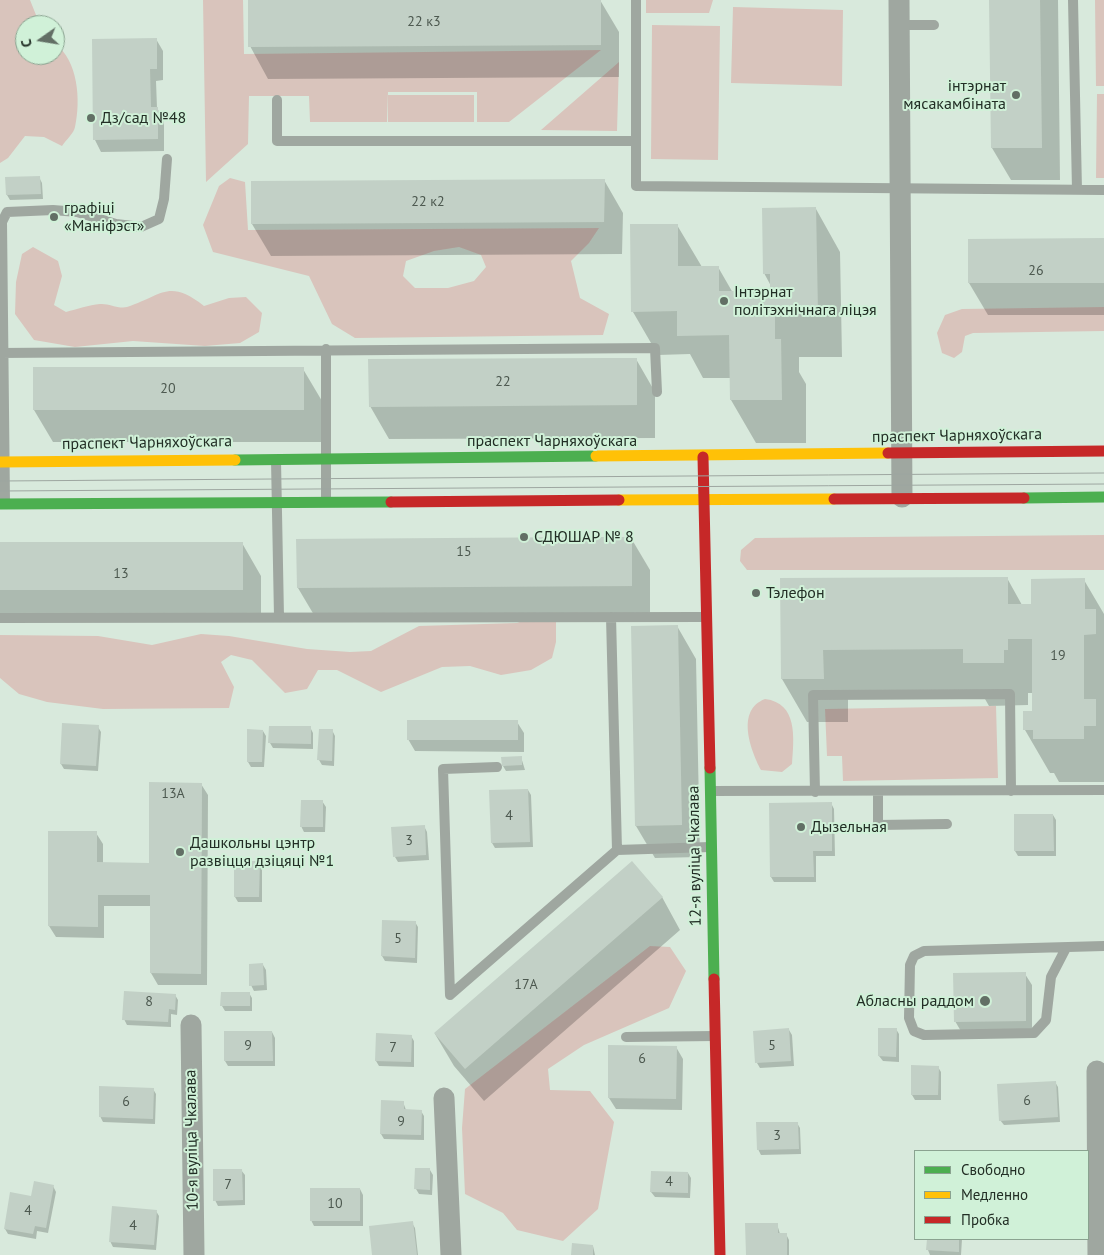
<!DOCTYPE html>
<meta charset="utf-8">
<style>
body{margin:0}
#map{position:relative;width:1104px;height:1255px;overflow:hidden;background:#d8e9dc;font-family:"PT Sans",sans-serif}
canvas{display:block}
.legend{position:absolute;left:914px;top:1150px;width:175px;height:90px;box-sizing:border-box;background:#d0f1d8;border:1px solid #8aa390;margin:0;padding:6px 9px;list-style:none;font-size:15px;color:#222e25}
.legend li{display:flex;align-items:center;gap:10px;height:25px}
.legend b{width:25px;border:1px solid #8aa390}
.north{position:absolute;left:15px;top:15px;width:50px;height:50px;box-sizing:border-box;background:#d0f1d8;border:1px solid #8aa390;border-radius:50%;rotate:257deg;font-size:14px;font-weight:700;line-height:20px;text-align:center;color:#222e25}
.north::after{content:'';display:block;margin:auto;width:18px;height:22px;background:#626f65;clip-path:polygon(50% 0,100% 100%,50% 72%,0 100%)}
</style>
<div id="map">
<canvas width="1104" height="1255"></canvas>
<ul class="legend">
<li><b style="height:6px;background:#4caf50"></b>Свободно</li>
<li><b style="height:6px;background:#ffc107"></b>Медленно</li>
<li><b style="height:6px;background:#c62828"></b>Пробка</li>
</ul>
<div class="north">С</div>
</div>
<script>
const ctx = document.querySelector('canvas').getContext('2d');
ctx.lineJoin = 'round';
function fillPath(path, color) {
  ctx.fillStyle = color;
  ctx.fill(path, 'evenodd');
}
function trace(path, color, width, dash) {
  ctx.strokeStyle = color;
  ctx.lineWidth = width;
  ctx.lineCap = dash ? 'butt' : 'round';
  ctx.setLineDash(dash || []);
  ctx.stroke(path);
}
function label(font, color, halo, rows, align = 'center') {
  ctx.font = font + ' "PT Sans",sans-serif';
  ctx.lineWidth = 4;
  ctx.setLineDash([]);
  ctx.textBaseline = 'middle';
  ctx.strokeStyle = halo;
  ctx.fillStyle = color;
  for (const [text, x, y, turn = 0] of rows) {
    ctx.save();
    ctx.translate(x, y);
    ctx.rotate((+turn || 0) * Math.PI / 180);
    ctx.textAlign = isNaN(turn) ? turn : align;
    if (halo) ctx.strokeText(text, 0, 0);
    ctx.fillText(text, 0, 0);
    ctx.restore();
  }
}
const green = new Path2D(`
 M0 0H30L40 25H25V55H55V44C78 60 81 100 75 127 74 133 66 140 62 146L44 137 25 136 8 158 0 163Z
 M203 0H243L244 54 601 50 509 122H477V92H388L387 122H310L309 96H249L248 144 206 182Z
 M646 0H713L709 13H646Z
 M1095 0H1104V86H1096Z
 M733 7 843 10 842 86 731 83Z
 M652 25 720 26 718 160 651 159Z
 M619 62 617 131 541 130Z
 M1097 94H1104V178H1096Z
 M388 95H474V122H388Z
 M230 178 245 182 248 230 599 228 589 243 571 261 580 298 609 314 603 335 355 338 332 324 309 276 213 252 203 225 219 186ZM459 247 481 255 486 267 474 281 448 288H415L403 276 406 261 434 251Z
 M33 247 58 261 62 276 54 305 66 312C77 309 89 305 100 304 108 303 118 309 127 307 162 296 168 278 204 306L229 298 246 297 262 313 259 332 240 343 205 346 133 341 75 347 34 340 15 314 16 282 22 254Z
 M1104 307V331L973 333 965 336 962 352 954 358 942 353 937 333 945 315 962 309Z
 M1104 535V570H747L740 561 741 550 755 538Z
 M541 614 556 620V642L552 658 531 670 501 675 470 666 442 667 381 692 337 670H318L307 689 285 693 252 660 231 655 221 662 234 687 229 708 103 709 47 702 19 694 0 678V635L98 636 152 645 201 634 229 636 307 649 350 652 371 651 419 626 517 623Z
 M765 699C798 703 794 738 792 764L782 772 761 770C750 749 736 710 765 699Z
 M996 706 998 778 843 781 842 756H827L825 709Z
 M650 946 670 947 686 971 669 1008 584 1045 548 1069 550 1090 590 1091 614 1122 598 1209 563 1241 517 1230 503 1213 465 1194 462 1128 465 1089Z`);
const shadow = new Path2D(`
 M464 0H600L619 32V77L268 79 250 46Z
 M990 0H1058L1060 180H1011L992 148Z
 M156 39 163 51V80L156 81 157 108 164 120V151L101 152 95 140 93 40Z
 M39 177 42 183 43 199 10 200 7 195 6 178Z
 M604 180 623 213 622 254 271 256 252 224Z
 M816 209 840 252 842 357H799V372L806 384V443H756L731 400V378H703L690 354 658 355 633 312 677 225 702 267H718L733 293 772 292 771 286 764 273Z
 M1104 239V315H988L969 283Z
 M636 359 655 392V438L389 439 370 406Z
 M303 369 322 401V442H53L34 410Z
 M631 538 650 570V618L317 620 298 588Z
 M0 543H242L261 576V622H0Z
 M1007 578 1022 605H1032L1084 580 1104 614V782H1059L1054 773H1050L1025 730 1034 712V693H1028V705L989 706 981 692 848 693V722H807L782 679V579Z
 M677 626 696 659 700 857 655 858 636 826Z
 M517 722 524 733V752L415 751 408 739Z
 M98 727 101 732 98 771 64 769 61 764Z
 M310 727 313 733V749L273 748 270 743Z
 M332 730 335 736 334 766 322 765 319 760Z
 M263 731 266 736 264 767H251L248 762Z
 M521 757 525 770 506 771 503 766Z
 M201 784 208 795 207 985H158L151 973 152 906H104V938L56 937 49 926 96 833 103 844V864H150Z
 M528 790 531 795 533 847 495 848 492 843 490 791Z
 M322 801 326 807 325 832H304L301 826Z
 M831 803 834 809 835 856H816V882H774L771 877Z
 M1053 815 1056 820V856H1018L1015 851Z
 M424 826 427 832 429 860 398 862 395 857Z
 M259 863 262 868V902H238L235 897Z
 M662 897 680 930 484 1101 454 1066 435 1034Z
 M383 921 415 922 418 927 417 963 385 961 382 956Z
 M263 965 266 970 267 990 254 991 251 985Z
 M1025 974 1032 985V1032L962 1033 955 1021Z
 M249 993 252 998V1011H225L222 1006Z
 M175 995 178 1000 177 1015 171 1014V1027L127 1025 124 1019Z
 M880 1029H896L899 1034V1062L883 1061 879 1056Z
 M789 1030 792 1035 794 1066 760 1068 757 1063Z
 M272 1032 275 1038V1066H228L225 1061Z
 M411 1036 414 1041V1067L379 1066 376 1061Z
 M676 1047 683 1059 682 1110 616 1109 609 1098Z
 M938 1067 941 1072V1100H915L912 1095Z
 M1055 1082 1058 1087 1060 1122 1004 1125 1000 1120Z
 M153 1089 156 1094 155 1124 103 1122 100 1116Z
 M403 1102 406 1110 421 1111 424 1116V1140L384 1139 381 1134Z
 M797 1123 800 1128 801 1154 761 1155 758 1149Z
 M241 1170 245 1175V1205L218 1206 215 1200Z
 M430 1170 433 1175 432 1195 419 1194 416 1189Z
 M688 1173 691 1178 690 1198 655 1197 651 1192Z
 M53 1186 56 1192 48 1233 37 1231 36 1239 8 1234 5 1229 32 1198Z
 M360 1189 363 1195V1226H314L311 1220Z
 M156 1211 159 1216 156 1250 113 1247 110 1241Z
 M412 1223 415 1228 418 1255H373Z
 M777 1224 780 1234H786L789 1240V1255H747Z
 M928 1239H962L961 1255H930L928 1250Z
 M593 1246 595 1255H572Z`);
const building = new Path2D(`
 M248 0H601V45L248 47Z
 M989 0H1040L1042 148H991Z
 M157 38V69H150L151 107H158V139L93 140 92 39Z
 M40 176 41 194 6 195 5 177Z
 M605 179 604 222 251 224V181Z
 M816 207 818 314H775V339H781L782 400H730L729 335 677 336V311L631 312 630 224H678V266H719V291H770V274H763L762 208Z
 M1104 238V283H968V239Z
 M606 358H637V405L369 407 368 359Z
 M33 367H304V410H33Z
 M597 537H632V586L297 588 296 539Z
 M0 542H243V590H0Z
 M1008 577V604H1031V579L1085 578V609H1096V634L1084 635V699H1096V726H1084V739H1033V730H1023V711H1032V639H1008V650H1004V663H963V649L823 650 824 679H781L780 578Z
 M678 625 682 825 635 826 631 626Z
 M407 720H518V740H407Z
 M62 723 99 725 96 766 60 764Z
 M269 726H311V744L268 743Z
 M247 729 263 730 262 762H247Z
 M319 729H333L332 761 317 760Z
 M522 756V765L502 766 501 757Z
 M149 782 202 783 201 974 150 973V895H98V927L48 926V831H97V862L149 863Z
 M528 789 530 842 491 843 489 790Z
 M301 800H323V827H300Z
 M832 802V851H813L814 877H770L769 803Z
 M1014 814H1053L1054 851H1014Z
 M425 825 426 855 393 857 391 827Z
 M234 861H260L259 897H234Z
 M632 861 663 897 465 1069 434 1033Z
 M382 920 416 921 415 958 381 956Z
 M263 963 264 985 249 986V964Z
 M1026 972V1021L954 1022 953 973Z
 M124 991 176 994 175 1010 169 1009 168 1022 122 1020Z
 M221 992H250V1006H220Z
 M789 1028 791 1061 755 1063 753 1031Z
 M878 1028H897L896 1057 878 1056Z
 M224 1031H272L273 1061H224Z
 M376 1033 412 1035 411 1062 375 1061Z
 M608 1045 677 1046 676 1099 608 1098Z
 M911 1065 939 1066 938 1095H911Z
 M1056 1081 1058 1117 999 1121 997 1084Z
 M99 1086 154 1088 153 1119 99 1117Z
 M381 1100 404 1101V1109L422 1110 421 1135 380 1134Z
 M756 1122H798L799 1149 757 1150Z
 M415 1168H430V1190L414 1189Z
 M213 1169H242L243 1200 213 1201Z
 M651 1171 688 1172V1193L650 1192Z
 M34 1181 54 1185 46 1228 35 1226 33 1234 4 1229 10 1192 31 1196Z
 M310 1188H360V1221H310Z
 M112 1206 157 1210 154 1245 109 1242Z
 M413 1221 417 1255H372L369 1226Z
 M745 1223H778V1233H787V1255H746Z
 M927 1239H959V1252L926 1250Z
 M572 1243 593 1245V1255H571Z`);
const lane = new Path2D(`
 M636 0V186L1104 190
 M1073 0 1077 190
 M900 25H934
 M277 100V141H636
 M0 353 655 348 657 392
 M276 460 279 617
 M326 501V349
 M5 503 2 222 7 212 53 210 77 212 116 224 141 227 159 219 164 199 167 159
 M611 617 617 850
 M0 618 706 617
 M710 791 1104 790
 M815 792 813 695 1010 694 1011 791
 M878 792V825L947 824
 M1066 948 1051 977 1046 1020 1034 1033 924 1035 914 1031 909 1018 910 965 914 956 924 951 1104 946
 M450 995 617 850 710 847
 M450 995 443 769 497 767
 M626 1037 715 1036`);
const street = new Path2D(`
 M899 0 902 497
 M191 1025 194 1255
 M1097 1071 1098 1255
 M444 1098 451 1255`);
const fast = new Path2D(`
 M235 460 596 456
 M1024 498 1104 497
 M0 504 391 502
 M710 768 714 979`);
const slow = new Path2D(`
 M596 456 888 453
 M0 462 235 460
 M619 500 834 499`);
const jam = new Path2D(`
 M888 453 1104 451
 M703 457 710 768
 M834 499 1024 498
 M391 502 619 500
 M714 979 720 1255`);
const tram = new Path2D(`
 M0 481 1104 473
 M0 491 1104 484`);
const markers = [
 [1016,95,5,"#626f65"],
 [91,118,5,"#626f65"],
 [54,217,5,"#626f65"],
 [724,301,5,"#626f65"],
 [524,537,5,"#626f65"],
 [756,593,5,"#626f65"],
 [801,827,5,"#626f65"],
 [180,852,5,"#626f65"],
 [985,1001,6,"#626f65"]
];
const numberNames = [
 ["22 к3",424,22],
 ["22 к2",428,202],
 ["26",1036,271],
 ["22",503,382],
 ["20",168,389],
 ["15",464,552],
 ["13",121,574],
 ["19",1058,656],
 ["13А",173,794],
 ["4",509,816],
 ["3",409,841],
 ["5",398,939],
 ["17А",526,985],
 ["8",149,1002],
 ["9",248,1046],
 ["5",772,1046],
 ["7",393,1048],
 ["6",642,1059],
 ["6",1027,1101],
 ["6",126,1102],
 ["9",401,1122],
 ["3",777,1136],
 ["4",669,1182],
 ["7",228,1185],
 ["10",335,1204],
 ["4",28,1211],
 ["4",133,1226]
];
const poiNames = [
 ["інтэрнат",1006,86,"right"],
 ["мясакамбіната",1006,104,"right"],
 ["Дз/сад №48",101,118],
 ["графіці",64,208],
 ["«Маніфэст»",64,226],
 ["Інтэрнат",734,292],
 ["політэхнічнага ліцэя",734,310],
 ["СДЮШАР № 8",534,537],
 ["Тэлефон",766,593],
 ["Дызельная",811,827],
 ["Дашкольны цэнтр",190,843],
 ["развіцця дзіцяці №1",190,861],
 ["Абласны раддом",974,1001,"right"]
];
const streetNames = [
 ["праспект Чарняхоўскага",957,436,-1],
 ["праспект Чарняхоўскага",552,441],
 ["праспект Чарняхоўскага",147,443,-1],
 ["12-я вуліца Чкалава",695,856,-91],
 ["10-я вуліца Чкалава",192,1140,-91]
];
fillPath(green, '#d9c4bc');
fillPath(shadow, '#0003');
fillPath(building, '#c2d0c6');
trace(lane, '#9fa7a0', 10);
trace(street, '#9fa7a0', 21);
trace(fast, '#4caf50', 11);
trace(slow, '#ffc107', 11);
trace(jam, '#c62828', 11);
trace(tram, '#9da6a0', 1);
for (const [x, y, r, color] of markers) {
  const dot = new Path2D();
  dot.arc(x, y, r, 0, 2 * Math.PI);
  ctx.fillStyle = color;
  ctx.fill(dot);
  trace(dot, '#d0f1d8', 2);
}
label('14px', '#4c584f', null, numberNames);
label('16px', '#222e25', '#d0f1d8', poiNames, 'left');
label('16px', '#222e25', '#d0f1d8', streetNames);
</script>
